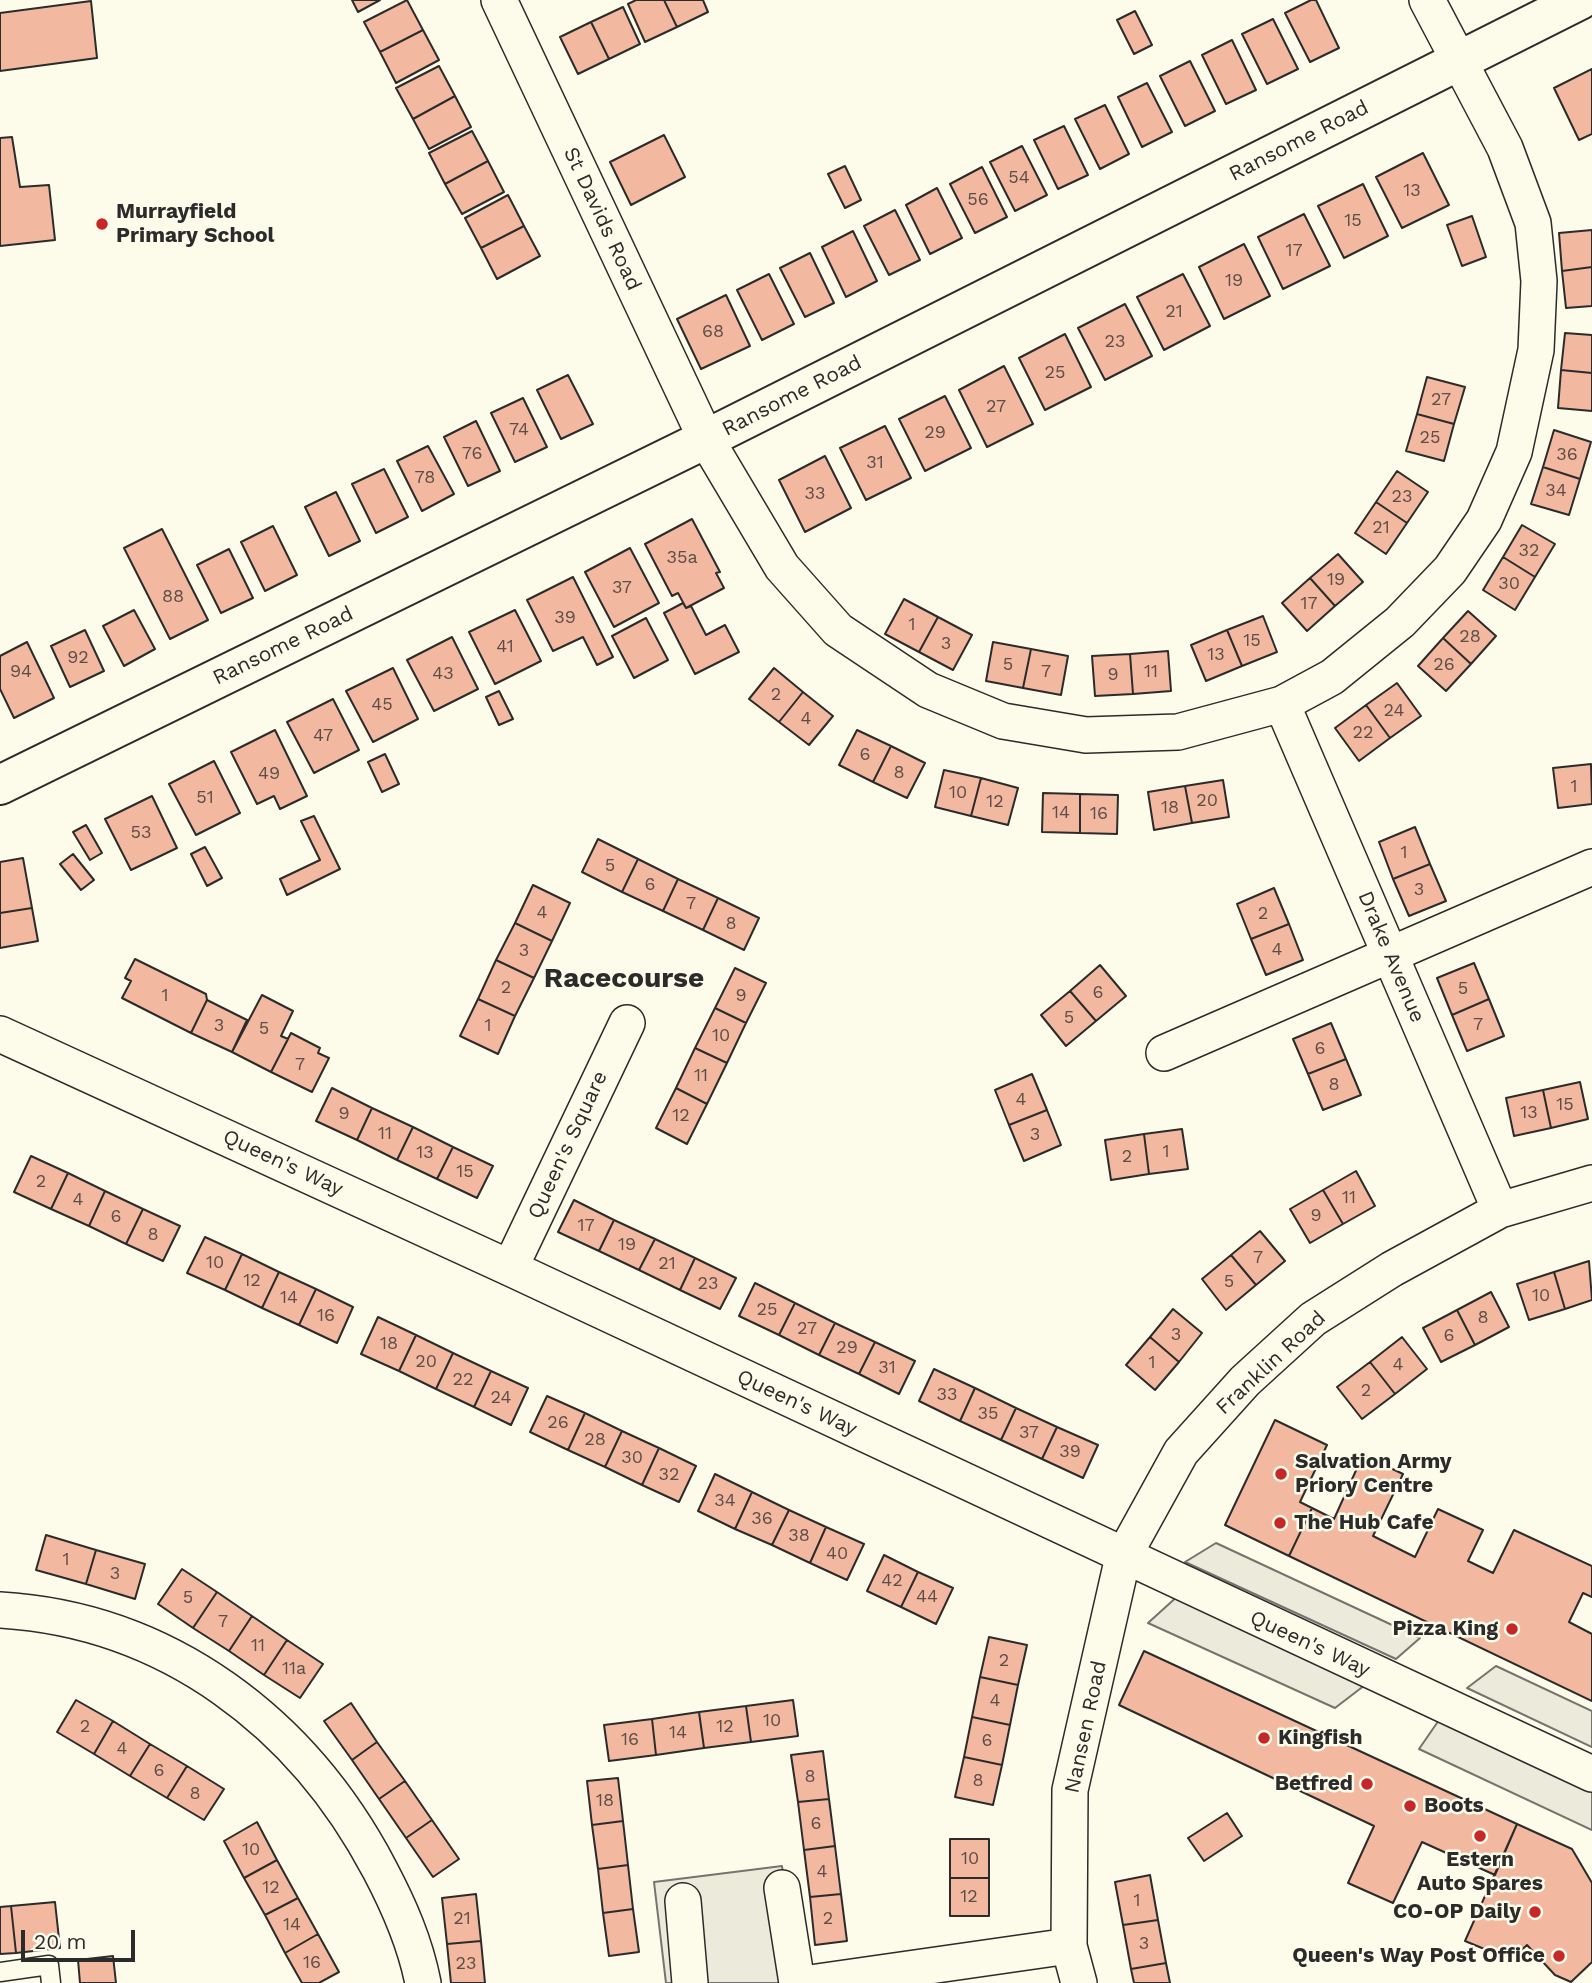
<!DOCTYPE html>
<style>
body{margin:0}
#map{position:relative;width:1592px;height:1983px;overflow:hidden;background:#fdfbea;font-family:"Work Sans",sans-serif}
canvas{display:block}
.scale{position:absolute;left:21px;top:1930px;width:114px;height:32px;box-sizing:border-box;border:4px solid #2b2b2b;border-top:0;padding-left:9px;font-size:21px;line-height:24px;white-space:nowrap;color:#2b2b2b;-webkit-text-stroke:5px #fdfbea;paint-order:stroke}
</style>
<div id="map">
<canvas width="1592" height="1983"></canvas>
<div class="scale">20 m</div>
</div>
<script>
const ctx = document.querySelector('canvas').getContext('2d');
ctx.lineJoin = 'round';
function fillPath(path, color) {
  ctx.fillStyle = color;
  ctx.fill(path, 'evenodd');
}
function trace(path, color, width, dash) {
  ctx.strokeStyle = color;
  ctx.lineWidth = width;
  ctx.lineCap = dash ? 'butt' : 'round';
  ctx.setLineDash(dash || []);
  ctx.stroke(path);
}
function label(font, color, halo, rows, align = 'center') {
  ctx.font = font + ' "Work Sans",sans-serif';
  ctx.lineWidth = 5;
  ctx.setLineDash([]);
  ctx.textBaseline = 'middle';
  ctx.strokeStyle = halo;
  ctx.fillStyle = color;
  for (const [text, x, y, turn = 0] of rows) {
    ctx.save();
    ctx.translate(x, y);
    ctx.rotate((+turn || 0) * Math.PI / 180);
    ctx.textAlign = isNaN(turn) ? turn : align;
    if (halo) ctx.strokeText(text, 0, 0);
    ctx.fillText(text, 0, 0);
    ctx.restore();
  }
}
const parking = new Path2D(`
 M1216 1543 1420 1638 1396 1659 1185 1562Z
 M1180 1594 1365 1685 1335 1708 1148 1623Z
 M1496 1666 1592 1711V1747L1467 1688Z
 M1439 1720 1592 1792V1830L1419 1749Z
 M782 1866 797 1983H666L654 1882Z`);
const building = new Path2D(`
 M352 0H380L358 12Z
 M407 0 423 30 380 52 364 22Z
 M636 0H664L677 27 645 42 628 4Z
 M664 0H703L708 12 677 27Z
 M1311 0H1316L1339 48 1310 62 1285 13Z
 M91 1 97 58 0 71V13Z
 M623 7 640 44 609 59 591 22Z
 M1135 11 1152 45 1134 54 1117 20Z
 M1273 19 1298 69 1267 84 1242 34Z
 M591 22 609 59 578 74 560 37Z
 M423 30 439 60 396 83 380 52Z
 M1232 40 1256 90 1226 104 1202 55Z
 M1190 61 1215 111 1185 126 1160 76Z
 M439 66 455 96 413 119 396 88Z
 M1592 69V134L1579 140 1554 88Z
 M1147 83 1172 132 1142 147 1118 97Z
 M455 96 471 127 429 149 413 119Z
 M1105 105 1129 154 1100 169 1075 119Z
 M1064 126 1088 175 1058 189 1034 140Z
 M472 131 488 161 445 184 429 153Z
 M664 135 685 177 631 205 610 162Z
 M12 137 20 187 49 185 55 240 0 246V138Z
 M1022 146 1047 195 1015 211 990 162Z
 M1423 153 1449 205 1402 228 1376 177Z
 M488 161 504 192 462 214 445 184Z
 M845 166 861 200 845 208 828 174Z
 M982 167 1007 217 975 233 950 184Z
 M1363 184 1388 236 1344 258 1318 206Z
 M937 188 962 238 930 254 906 205Z
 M508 195 524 226 481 248 465 218Z
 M895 210 920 260 889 275 864 226Z
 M1304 214 1330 266 1283 289 1258 237Z
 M1472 216 1486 257 1462 266 1447 225Z
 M524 226 540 256 497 279 481 248Z
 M1592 230V267L1562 271 1559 233Z
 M853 231 877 281 846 297 822 247Z
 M1244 244 1270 296 1224 319 1199 267Z
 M810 253 834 303 805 317 780 268Z
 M1592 267V306L1566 308 1562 271Z
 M769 274 794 324 762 340 737 290Z
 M1183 274 1210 326 1164 350 1137 297Z
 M726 295 750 346 701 369 677 319Z
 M1125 304 1152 356 1105 380 1078 328Z
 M1565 333 1592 335V373L1561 370Z
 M1065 334 1091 387 1045 410 1019 358Z
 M1004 366 1033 424 987 447 959 390Z
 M1561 370 1592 373V411L1558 408Z
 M568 375 593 424 561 439 537 390Z
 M1427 377 1465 387 1454 424 1417 414Z
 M945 396 971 448 925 471 899 419Z
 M523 398 547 447 515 462 491 413Z
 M1417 414 1454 424 1444 461 1406 451Z
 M476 421 500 471 468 486 444 437Z
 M885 426 911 478 866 500 840 448Z
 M1554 430 1591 442 1580 479 1543 467Z
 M428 446 454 494 422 511 397 461Z
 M825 456 851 508 805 532 779 480Z
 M1543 467 1580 479 1569 515 1531 504Z
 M384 469 408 517 376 533 352 484Z
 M1397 471 1428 492 1407 523 1376 502Z
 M336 492 360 541 329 556 305 507Z
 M1376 502 1407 523 1386 554 1355 533Z
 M692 519 720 572 716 573 724 588 686 608 678 593 672 596 645 544Z
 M1522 525 1555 544 1535 577 1503 557Z
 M273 526 297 575 265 591 241 542Z
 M162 529 208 620 170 639 124 548Z
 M630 548 659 603 614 627 585 572Z
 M229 549 253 598 221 613 197 565Z
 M1338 554 1363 582 1335 606 1310 578Z
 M1503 557 1535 577 1515 610 1483 590Z
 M573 577 613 657 597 665 583 637 553 651 527 600Z
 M1310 578 1335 606 1307 631 1282 603Z
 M904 599 938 617 919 652 885 634Z
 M683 603 686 608 691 606 706 635 725 625 739 652 695 674 664 613Z
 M134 610 155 649 124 666 103 626Z
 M515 610 541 661 495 684 469 632Z
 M1468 611 1496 636 1471 664 1443 638Z
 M1263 616 1277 652 1242 666 1227 630Z
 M938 617 972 635 953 670 919 652Z
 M646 618 668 660 634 678 612 636Z
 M85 630 104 671 70 687 51 646Z
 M1227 630 1242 666 1206 681 1191 645Z
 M452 637 478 689 434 711 407 660Z
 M1443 638 1471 664 1446 691 1418 666Z
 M27 642 54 698 14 718 0 689V656Z
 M993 642 1031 649 1023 688 986 681Z
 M1031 649 1068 656 1061 695 1023 688Z
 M1168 651 1171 691 1133 694 1130 654Z
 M1130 654 1133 694 1095 696 1092 656Z
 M393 668 418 719 373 742 346 691Z
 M774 668 803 692 779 722 749 699Z
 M1397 683 1421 716 1390 738 1366 705Z
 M499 691 513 719 499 725 486 697Z
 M803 692 833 716 809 745 779 722Z
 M333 699 359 750 314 773 287 722Z
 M1366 705 1390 738 1359 761 1335 728Z
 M275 730 307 796 280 809 274 796 257 804 231 752Z
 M857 730 891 746 873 782 839 765Z
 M891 746 925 763 907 798 873 782Z
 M385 754 399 784 382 792 368 762Z
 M214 761 240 813 196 835 169 784Z
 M1591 764 1592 804 1558 808 1553 768Z
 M944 770 981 778 971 816 935 807Z
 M981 778 1018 788 1008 825 971 816Z
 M1223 780 1229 817 1192 823 1185 786Z
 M1185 786 1192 823 1154 830 1148 792Z
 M1043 793 1080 794V833L1042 832Z
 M1080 794 1118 795 1117 834 1080 833Z
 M152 796 177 848 131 870 105 819Z
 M314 816 340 869 287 895 280 879 320 860 301 821Z
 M86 825 102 853 90 860 73 832Z
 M1415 827 1430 864 1393 879 1379 842Z
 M598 839 638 859 622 892 582 872Z
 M205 847 222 878 207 886 191 854Z
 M73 854 94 880 81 890 60 864Z
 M23 858 32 908 0 913V862Z
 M638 859 678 879 663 911 622 892Z
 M1430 864 1446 901 1409 916 1393 879Z
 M678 879 718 898 703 930 663 911Z
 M533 885 570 903 552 941 515 923Z
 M1274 888 1289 924 1251 939 1237 904Z
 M718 898 759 918 744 950 703 930Z
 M32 908 38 941 0 948V913Z
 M515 923 552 941 534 978 496 960Z
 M1289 924 1303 960 1266 975 1251 939Z
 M135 959 206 994 207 1000 191 1033 122 998 131 981 125 978Z
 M496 960 534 978 515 1016 478 999Z
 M1474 963 1489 999 1452 1015 1437 978Z
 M1100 965 1126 996 1096 1021 1070 991Z
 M735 968 766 983 746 1023 715 1008Z
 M1070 991 1096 1021 1066 1046 1041 1015Z
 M262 995 293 1011 281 1036 288 1039 271 1072 232 1052Z
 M478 999 515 1016 498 1054 460 1036Z
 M1489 999 1504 1036 1467 1051 1452 1015Z
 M207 1000 247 1020 232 1052 191 1033Z
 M715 1008 746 1023 727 1063 695 1048Z
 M1331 1023 1346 1059 1308 1074 1293 1039Z
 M291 1033 320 1048 318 1053 329 1058 312 1092 271 1072Z
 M695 1048 727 1063 707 1104 676 1088Z
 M1346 1059 1361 1095 1323 1110 1308 1074Z
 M1032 1074 1047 1110 1009 1125 995 1090Z
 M1580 1082 1588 1119 1551 1128 1543 1090Z
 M332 1088 372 1108 357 1140 316 1121Z
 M676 1088 707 1104 687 1144 656 1128Z
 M1543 1090 1551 1128 1514 1136 1506 1098Z
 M372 1108 413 1127 397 1160 357 1140Z
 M1047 1110 1061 1145 1024 1161 1009 1125Z
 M413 1127 453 1147 437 1179 397 1160Z
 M1182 1129 1188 1169 1149 1174 1144 1134Z
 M1144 1134 1149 1174 1111 1180 1105 1140Z
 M453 1147 493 1166 477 1198 437 1179Z
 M31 1156 68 1173 51 1209 14 1192Z
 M1356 1171 1375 1206 1343 1224 1323 1190Z
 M68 1173 105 1191 89 1226 51 1209Z
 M1323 1190 1343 1224 1310 1243 1290 1209Z
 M105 1191 143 1209 126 1244 89 1226Z
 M574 1200 614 1220 599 1251 558 1232Z
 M143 1209 180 1226 163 1261 126 1244Z
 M614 1220 655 1239 639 1270 599 1251Z
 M1260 1231 1285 1261 1256 1285 1231 1255Z
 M205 1237 242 1254 225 1290 187 1273Z
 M655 1239 695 1258 680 1290 639 1270Z
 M242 1254 279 1272 262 1308 225 1290Z
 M1231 1255 1256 1285 1226 1310 1202 1279Z
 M695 1258 736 1278 720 1309 680 1290Z
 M1589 1261 1592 1300 1565 1309 1554 1272Z
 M279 1272 316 1289 299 1325 262 1308Z
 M1554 1272 1565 1309 1529 1320 1517 1284Z
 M755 1283 795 1303 779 1335 739 1316Z
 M316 1289 353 1307 337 1343 299 1325Z
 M1491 1292 1509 1327 1475 1345 1457 1310Z
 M795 1303 835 1323 819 1355 779 1335Z
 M1173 1309 1202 1333 1179 1362 1150 1337Z
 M1457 1310 1475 1345 1441 1362 1423 1328Z
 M378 1317 416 1335 399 1371 361 1354Z
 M835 1323 875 1342 859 1374 819 1355Z
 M416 1335 453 1353 436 1389 399 1371Z
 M1150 1337 1179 1362 1155 1390 1126 1365Z
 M1402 1337 1427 1369 1395 1394 1370 1362Z
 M875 1342 915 1361 899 1394 859 1374Z
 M453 1353 491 1371 474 1407 436 1389Z
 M1370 1362 1395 1394 1362 1419 1337 1387Z
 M934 1369 975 1388 960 1421 919 1401Z
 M491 1371 528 1388 511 1425 474 1407Z
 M975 1388 1016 1408 1001 1440 960 1421Z
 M547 1396 585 1413 568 1450 530 1432Z
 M1016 1408 1057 1427 1042 1459 1001 1440Z
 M585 1413 622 1431 605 1467 568 1450Z
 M1275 1420 1327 1445 1300 1502 1312 1508 1289 1556 1225 1525Z
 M1057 1427 1098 1445 1083 1478 1042 1459Z
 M622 1431 659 1448 642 1485 605 1467Z
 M659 1448 696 1466 679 1502 642 1485Z
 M1363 1455 1403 1474 1373 1536 1415 1557 1438 1509 1483 1530 1468 1561 1493 1573 1514 1530 1592 1566V1597L1583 1593 1569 1622 1592 1634V1701L1289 1556 1312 1508 1334 1519Z
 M715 1474 752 1492 735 1529 698 1511Z
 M752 1492 789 1510 772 1545 735 1529Z
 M789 1510 826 1527 810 1563 772 1545Z
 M826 1527 864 1544 847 1580 810 1563Z
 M46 1535 96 1550 86 1584 36 1570Z
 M96 1550 145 1564 135 1599 86 1584Z
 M884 1555 918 1572 901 1607 867 1591Z
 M182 1569 217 1592 193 1628 158 1604Z
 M918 1572 953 1588 936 1624 901 1607Z
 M217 1592 252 1616 229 1651 193 1628Z
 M252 1616 287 1640 264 1675 229 1651Z
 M989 1637 1027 1645 1018 1685 980 1677Z
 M287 1640 323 1664 300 1698 264 1675Z
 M1144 1651 1517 1824 1495 1875 1422 1842 1393 1903 1348 1883 1374 1826 1119 1705Z
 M980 1677 1018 1685 1010 1725 972 1717Z
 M76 1700 113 1721 94 1754 57 1732Z
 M793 1700 798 1736 751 1742 746 1706Z
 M351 1703 377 1742 352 1760 324 1721Z
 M746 1706 751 1742 704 1748 699 1712Z
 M699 1712 704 1748 656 1755 652 1719Z
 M972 1717 1010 1725 1002 1765 964 1757Z
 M652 1719 656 1755 609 1761 604 1725Z
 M113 1721 150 1744 130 1776 94 1754Z
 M377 1742 405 1781 379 1799 352 1760Z
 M150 1744 187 1766 167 1798 130 1776Z
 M823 1751 829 1799 798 1802 791 1755Z
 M964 1757 1002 1765 993 1805 955 1797Z
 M187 1766 224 1789 204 1820 167 1798Z
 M618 1778 623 1821 592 1825 587 1781Z
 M405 1781 432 1820 406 1838 379 1799Z
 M829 1799 835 1846 804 1850 798 1802Z
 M1227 1813 1242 1836 1204 1861 1188 1838Z
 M432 1820 459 1859 433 1877 406 1838Z
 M623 1821 628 1865 598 1869 592 1825Z
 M257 1822 277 1860 244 1878 224 1841Z
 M1517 1824 1572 1849 1592 1883V1962L1571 1982 1555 1975 1527 1945 1511 1960 1465 1941Z
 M950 1839H989V1878H950Z
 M835 1846 841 1894 810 1897 804 1850Z
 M277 1860 298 1898 265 1915 244 1878Z
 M628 1865 633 1909 603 1913 598 1869Z
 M1150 1875 1158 1920 1123 1925 1115 1882Z
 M950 1878H989V1916H950Z
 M476 1894 481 1941 447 1944 442 1898Z
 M841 1894 847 1941 815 1945 810 1897Z
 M298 1898 318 1934 285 1953 265 1915Z
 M55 1902 60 1948 16 1953 11 1906Z
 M11 1906 16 1953 0 1954V1907Z
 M633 1909 639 1952 609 1956 603 1913Z
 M1158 1920 1166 1963 1131 1969 1123 1925Z
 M318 1934 339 1972 319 1983H302L285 1953Z
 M481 1941 485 1983H451L447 1944Z
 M113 1956 116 1983H80L78 1960Z
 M1166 1963 1170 1983H1134L1131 1969Z`);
const service = new Path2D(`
 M0 1972 49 1965 51 1983`);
const minor = new Path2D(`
 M499 0 706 439 782 567 838 630 928 690 1003 721 1086 735 1178 732 1282 704 1332 677 1400 622 1450 570 1484 520 1514 452 1536 350 1539 281 1533 223 1505 148 1427 0
 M1282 704 1500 1210
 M0 1034 510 1268 1592 1774
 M1164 1053 1592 867
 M510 1268 627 1023
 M0 1610C168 1620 303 1723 380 1870 399 1906 415 1942 423 1983
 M782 1888 797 1983
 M683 1901 690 1983
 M810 1983 1069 1946
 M1079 1983 1069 1946 1070 1790 1123 1557 1181 1452 1245 1381 1313 1319 1392 1269 1500 1210 1592 1183`);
const tertiary = new Path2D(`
 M0 785 706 439 1580 0`);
const markers = [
 [102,224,7,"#c62828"],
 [1281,1474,7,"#c62828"],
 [1280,1523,7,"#c62828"],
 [1512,1629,7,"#c62828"],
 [1264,1738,7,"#c62828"],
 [1367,1784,7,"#c62828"],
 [1410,1806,7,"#c62828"],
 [1480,1836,7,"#c62828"],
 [1535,1912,7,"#c62828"],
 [1559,1956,7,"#c62828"]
];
const numberNames = [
 ["54",1019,178],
 ["13",1412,191],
 ["56",978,200],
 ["15",1353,221],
 ["17",1294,251],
 ["19",1234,281],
 ["21",1174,312],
 ["68",713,332],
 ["23",1115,342],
 ["25",1055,373],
 ["27",1441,400],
 ["27",996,407],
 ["74",519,430],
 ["29",935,433],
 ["25",1430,438],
 ["76",472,454],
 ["36",1567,455],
 ["31",875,463],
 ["78",425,478],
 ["34",1556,491],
 ["33",815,494],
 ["23",1402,497],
 ["21",1381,528],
 ["32",1529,551],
 ["35a",682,558],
 ["19",1336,580],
 ["30",1509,584],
 ["37",622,588],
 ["88",173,597],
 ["17",1309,604],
 ["39",565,618],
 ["1",912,625],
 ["28",1470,637],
 ["15",1252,641],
 ["3",946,644],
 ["41",505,647],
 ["13",1216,655],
 ["92",78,658],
 ["5",1008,665],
 ["26",1444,665],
 ["94",21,672],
 ["7",1046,672],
 ["11",1151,672],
 ["43",443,674],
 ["9",1113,675],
 ["2",776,695],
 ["45",382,705],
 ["24",1394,711],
 ["4",806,719],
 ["22",1363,733],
 ["47",323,736],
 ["6",865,755],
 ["8",899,773],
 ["49",269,774],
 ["1",1574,787],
 ["10",958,793],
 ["51",205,798],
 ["20",1207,801],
 ["12",995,802],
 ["18",1170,808],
 ["14",1061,813],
 ["16",1099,814],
 ["53",141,833],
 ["1",1404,853],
 ["5",610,866],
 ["6",650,885],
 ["3",1419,890],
 ["7",691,904],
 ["4",542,913],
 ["2",1263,914],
 ["8",731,924],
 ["4",1277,950],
 ["3",524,951],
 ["2",506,988],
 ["5",1463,989],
 ["6",1098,993],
 ["1",165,996],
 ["9",741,996],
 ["5",1069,1018],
 ["7",1478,1025],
 ["3",219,1026],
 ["1",488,1026],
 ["5",264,1029],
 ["10",721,1036],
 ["6",1320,1049],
 ["7",300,1065],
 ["11",701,1076],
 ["8",1334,1085],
 ["4",1021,1100],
 ["15",1565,1105],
 ["13",1529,1113],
 ["9",344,1114],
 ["12",681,1116],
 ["11",385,1134],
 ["3",1035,1135],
 ["1",1166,1152],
 ["13",425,1153],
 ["2",1127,1157],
 ["15",465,1172],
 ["2",41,1182],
 ["11",1349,1198],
 ["4",78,1200],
 ["9",1316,1216],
 ["6",116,1217],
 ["17",586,1226],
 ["8",153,1235],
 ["19",627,1245],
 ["7",1258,1258],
 ["10",215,1263],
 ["21",667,1264],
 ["12",252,1281],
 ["5",1229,1282],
 ["23",708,1284],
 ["10",1541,1296],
 ["14",289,1298],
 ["25",767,1310],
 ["16",326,1316],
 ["8",1483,1318],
 ["27",807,1329],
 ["3",1176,1335],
 ["6",1449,1336],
 ["18",389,1344],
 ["29",847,1348],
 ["20",426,1362],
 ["1",1152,1363],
 ["4",1398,1365],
 ["31",887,1368],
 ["22",463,1380],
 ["2",1366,1391],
 ["33",947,1395],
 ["24",501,1398],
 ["35",988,1414],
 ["26",558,1423],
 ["37",1029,1433],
 ["28",595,1440],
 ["39",1070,1452],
 ["30",632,1458],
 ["32",669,1475],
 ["34",725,1501],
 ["36",762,1519],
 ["38",799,1536],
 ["40",837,1554],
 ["1",66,1560],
 ["3",115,1574],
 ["42",892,1581],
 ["44",927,1597],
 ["5",188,1598],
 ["7",223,1622],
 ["11",258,1646],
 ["2",1004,1661],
 ["11a",294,1669],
 ["4",995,1701],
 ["10",772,1721],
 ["2",85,1727],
 ["12",725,1727],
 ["14",678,1733],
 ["16",630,1740],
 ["6",987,1741],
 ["4",122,1749],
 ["6",159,1771],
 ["8",810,1777],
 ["8",978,1781],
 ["8",195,1794],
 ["18",605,1801],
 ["6",816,1824],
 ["10",251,1850],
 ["10",970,1859],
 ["4",822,1872],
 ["12",271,1888],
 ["12",969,1897],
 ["1",1137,1901],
 ["21",462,1919],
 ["2",828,1919],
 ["14",292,1925],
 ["3",1144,1944],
 ["16",312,1963],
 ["23",466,1964]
];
const streetNames = [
 ["Ransome Road",1299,141,-27],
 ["St Davids Road",602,219,65],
 ["Ransome Road",792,396,-27],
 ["Ransome Road",283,646,-26],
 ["Drake Avenue",1391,957,67],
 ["Queen's Square",568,1145,-65],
 ["Queen's Way",283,1163,25],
 ["Franklin Road",1271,1363,-43],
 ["Queen's Way",797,1403,25],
 ["Queen's Way",1310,1644,25],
 ["Nansen Road",1086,1727,-78]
];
const poiNames = [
 ["Murrayfield",116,212],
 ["Primary School",116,236],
 ["Salvation Army",1295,1462],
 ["Priory Centre",1295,1486],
 ["The Hub Cafe",1294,1523],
 ["Pizza King",1498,1629,"right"],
 ["Kingfish",1278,1738],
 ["Betfred",1353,1784,"right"],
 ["Boots",1424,1806],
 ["Estern",1480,1860,"center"],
 ["Auto Spares",1480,1884,"center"],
 ["CO-OP Daily",1521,1912,"right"],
 ["Queen's Way Post Office",1545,1956,"right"]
];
const districtNames = [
 ["Racecourse",624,979]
];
fillPath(parking, '#eceadb');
trace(parking, '#74746e', 2);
fillPath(building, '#f2b8a0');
trace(building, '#2b2b2b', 2);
trace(service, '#2b2b2b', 21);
trace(minor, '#2b2b2b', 38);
trace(tertiary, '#2b2b2b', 42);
trace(service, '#fdfbea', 18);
trace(minor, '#fdfbea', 35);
trace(tertiary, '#fdfbea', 38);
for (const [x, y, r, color] of markers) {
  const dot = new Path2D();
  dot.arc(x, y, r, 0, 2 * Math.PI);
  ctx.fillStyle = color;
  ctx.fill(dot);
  trace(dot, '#fdfbea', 2.5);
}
label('18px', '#5d4e48', null, numberNames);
label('21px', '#2b2b2b', '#fdfbea', streetNames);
label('bold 21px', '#2b2b2b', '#fdfbea', poiNames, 'left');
label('bold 28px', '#2b2b2b', '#fdfbea', districtNames);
</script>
